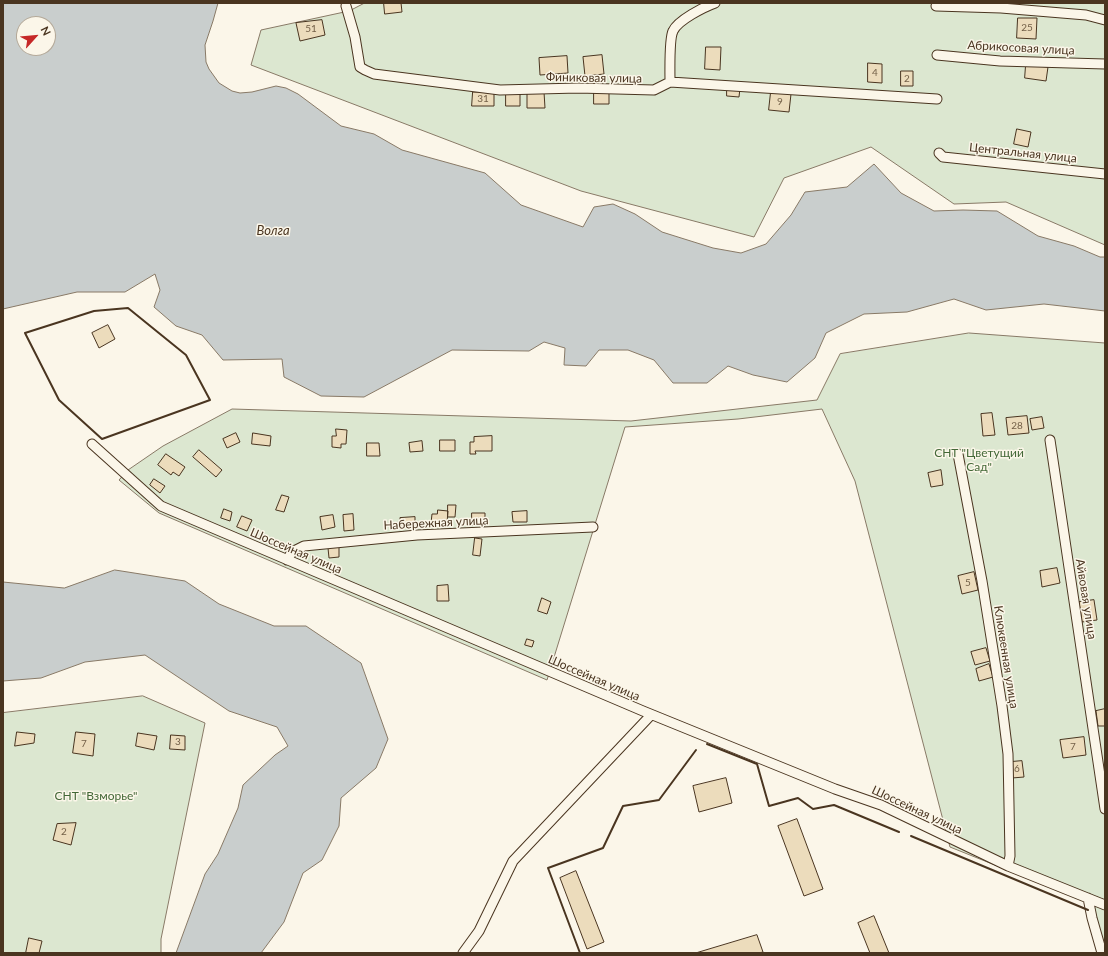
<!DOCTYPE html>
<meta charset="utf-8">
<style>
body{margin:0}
#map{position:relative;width:1108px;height:956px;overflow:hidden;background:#fbf6e9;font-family:Lato,sans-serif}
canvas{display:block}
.frame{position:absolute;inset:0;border:4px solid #4a3520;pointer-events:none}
.north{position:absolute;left:16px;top:16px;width:40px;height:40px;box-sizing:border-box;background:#fbf6e9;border:1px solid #b4a999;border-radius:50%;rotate:63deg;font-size:11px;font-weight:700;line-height:16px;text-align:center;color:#4a3520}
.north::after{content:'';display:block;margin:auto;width:14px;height:18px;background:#c62828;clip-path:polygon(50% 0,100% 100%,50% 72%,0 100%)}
</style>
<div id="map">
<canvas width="1108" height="956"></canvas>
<div class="frame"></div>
<div class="north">N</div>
</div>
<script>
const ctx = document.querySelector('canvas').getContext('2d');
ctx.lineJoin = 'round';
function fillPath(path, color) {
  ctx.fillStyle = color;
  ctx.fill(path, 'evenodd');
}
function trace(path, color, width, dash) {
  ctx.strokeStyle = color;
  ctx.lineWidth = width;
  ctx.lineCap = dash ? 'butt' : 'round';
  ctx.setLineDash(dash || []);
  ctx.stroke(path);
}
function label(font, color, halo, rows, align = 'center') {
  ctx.font = font + ' Lato,sans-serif';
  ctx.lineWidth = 3;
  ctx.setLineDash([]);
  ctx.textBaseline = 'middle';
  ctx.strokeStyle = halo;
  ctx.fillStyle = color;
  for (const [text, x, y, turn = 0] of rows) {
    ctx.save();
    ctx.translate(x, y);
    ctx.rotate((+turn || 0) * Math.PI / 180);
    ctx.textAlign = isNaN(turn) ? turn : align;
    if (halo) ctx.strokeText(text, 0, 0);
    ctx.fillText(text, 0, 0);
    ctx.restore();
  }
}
const green = new Path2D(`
 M365 3H1105V245L1006 202 954 204 871 147 784 178 754 237 581 191 251 65 261 30 349 11Z
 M969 333 1105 343V951L1092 904 950 847 855 481 822 409 738 419 625 427 547 680 159 513 119 480 128 470 163 446 232 409 631 421 817 400 840 354Z
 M143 696 205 723 161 939V953H3V713Z`);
const water = new Path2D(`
 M3 3H218L213 21 205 45 206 62 209 69 219 83 232 91 240 93 252 92 276 86 286 88 298 94 341 126 374 134 402 150 485 173 521 205 583 227 594 207 613 204 635 214 662 232 713 248 741 253 766 244 791 215 805 192 847 187 874 164 901 193 934 211 963 210 997 211 1038 236 1074 246 1100 257H1105V311L1044 304 986 310 954 299 907 312 864 314 826 333 815 358 787 382 753 375 728 366 707 383H673L654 360 628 350H599L586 366 564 365 565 348 544 342 529 351 452 350 364 397 321 396 284 377 282 359 223 360 202 335 176 326 154 307 160 290 155 274 125 292H77L3 309ZM24 24H48V48H24Z
 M115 570 185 581 219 604 274 626H306L361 663 388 739 376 768 341 798 339 826 322 860 303 873 284 922 261 953H176L205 874 218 854 238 808 243 785 275 755 288 746 277 727 229 711 145 655 85 662 41 678 3 681V582L64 588Z`);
const building = new Path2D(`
 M384 3H401L402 12 385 14Z
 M1018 18H1037L1036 39 1017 38Z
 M322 20 325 35 300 41 296 23Z
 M706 47H721L720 70 705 69Z
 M602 55 604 74 585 76 583 57Z
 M567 56 568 73 540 75 539 58Z
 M868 63 882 64V83L868 82Z
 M1026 65 1048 67 1046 81 1025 78Z
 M901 71H913V86H901Z
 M727 88H740L739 97 727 96Z
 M473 92H494V106H472Z
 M544 92 545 108H527V93Z
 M594 92H609V104H594Z
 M771 92 791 94 789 112 769 110Z
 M506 93H520V106H506Z
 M1017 129 1031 132 1028 147 1014 144Z
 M108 325 115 339 99 348 92 333Z
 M992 413 995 435 983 436 981 414Z
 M1027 416 1029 433 1008 435 1006 418Z
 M1042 417 1044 428 1032 430 1030 419Z
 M336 429 347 430 346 444H341V448L332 447V436H336Z
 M236 433 240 442 227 448 223 439Z
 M253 433 271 436 270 446 252 444Z
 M492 436V451H475L476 454H470V442H474V437Z
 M440 440H455V451H440Z
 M422 441 423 451 410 452 409 443Z
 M367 443H379L380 456H367Z
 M199 450 222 470 216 477 193 457Z
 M166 454 185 467 179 476 173 472 171 475 158 465Z
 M941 470 943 485 931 487 928 473Z
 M154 479 165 486 160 493 150 485Z
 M282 495 289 497 284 512 276 510Z
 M448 505H456L455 517H448Z
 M224 509 232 512 230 521 221 518Z
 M438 510 448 511 447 523H431L432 514H437Z
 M527 511V522H513L512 512Z
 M472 513H485V526L472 525Z
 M353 514 354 530 344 531 343 515Z
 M333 515 335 527 322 530 320 517Z
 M242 516 252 520 247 531 237 527Z
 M415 517V527L401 528 400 518Z
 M475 538 482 539 480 556 473 555Z
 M339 547V557L329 558 328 548Z
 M1057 568 1060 583 1042 587 1040 571Z
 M974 572 978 590 962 594 958 576Z
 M448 585 449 601H437V586Z
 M542 598 551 602 547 614 538 611Z
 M1094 600 1097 620 1082 622 1079 602Z
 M527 639 534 641 532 647 525 645Z
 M986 648 990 661 975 665 971 652Z
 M989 664 993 677 979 681 976 669Z
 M1105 709V726H1098L1096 711Z
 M17 732 35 734 34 743 15 746Z
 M76 732 95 734 93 756 73 753Z
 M138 733 157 736 154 750 136 746Z
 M171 735 185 736V750L170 749Z
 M1084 737 1086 755 1063 758 1060 740Z
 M1022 761 1024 777 1012 778 1011 762Z
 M726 778 732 803 699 812 693 786Z
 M797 819 823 889 804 896 778 826Z
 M76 823 71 845 53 840 57 824Z
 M576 871 604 942 587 949 560 878Z
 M874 916 889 953H870L858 923Z
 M757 935 763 952 759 953H696Z
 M29 938 42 941 39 953H26Z`);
const minor = new Path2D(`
 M346 6 355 37 360 67 365 70 374 74 500 90 578 88 654 90 670 82 937 99
 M936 6 1001 8 1086 15 1105 20
 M937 55 1000 61 1105 64
 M670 82C670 71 669 39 673 31 678 20 704 7 715 3
 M939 153 943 157 1105 174
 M1050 440 1105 809
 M92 444 161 506 643 711 835 789 881 805 1008 866 1105 905
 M958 454 982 581 1002 706 1008 754 1010 856 1008 866
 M287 560 292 552 304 546 417 535 593 527
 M1088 898 1092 918 1102 953
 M463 953 479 931 513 861 651 715`);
const wall = new Path2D(`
 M128 308 186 355 210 400 102 439 59 400 25 333 94 311Z
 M707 744 757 764 769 806 798 798 813 809 834 805 899 832
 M911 836 1088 910
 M580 953 548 868 603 848 623 806 659 800 696 750`);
const numberNames = [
 ["25",1027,28],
 ["51",311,29],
 ["4",875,73],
 ["2",907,79],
 ["31",483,99],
 ["9",780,102],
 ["28",1017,426],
 ["5",968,583],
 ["3",178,742],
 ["7",84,744],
 ["7",1073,747],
 ["6",1017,769],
 ["2",64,832]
];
const streetNames = [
 ["Абрикосовая улица",1021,48,3],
 ["Финиковая улица",594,78,1],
 ["Центральная улица",1023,153,6],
 ["Набережная улица",436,523,-3],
 ["Шоссейная улица",296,551,23],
 ["Айвовая улица",1086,599,81],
 ["Клюквенная улица",1006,657,81],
 ["Шоссейная улица",594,678,23],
 ["Шоссейная улица",917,810,25]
];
const parkNames = [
 ["СНТ \"Цветущий",979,453],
 ["Сад\"",979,467],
 ["СНТ \"Взморье\"",96,796]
];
const waterNames = [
 ["Волга",273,231]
];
fillPath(green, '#dce7d0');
trace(green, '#887966', 1);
fillPath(water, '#c9cecd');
trace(water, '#887966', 1);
fillPath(building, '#ecdcbc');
trace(building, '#4a3520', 1);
trace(minor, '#4a3520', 11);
trace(minor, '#fbf6e9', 9);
trace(wall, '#4a3520', 2);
label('10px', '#725f47', null, numberNames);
label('12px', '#4a3520', '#fbf6e9', streetNames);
label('12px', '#436837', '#fbf6e9', parkNames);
label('italic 13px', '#4a3520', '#fbf6e9', waterNames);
</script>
